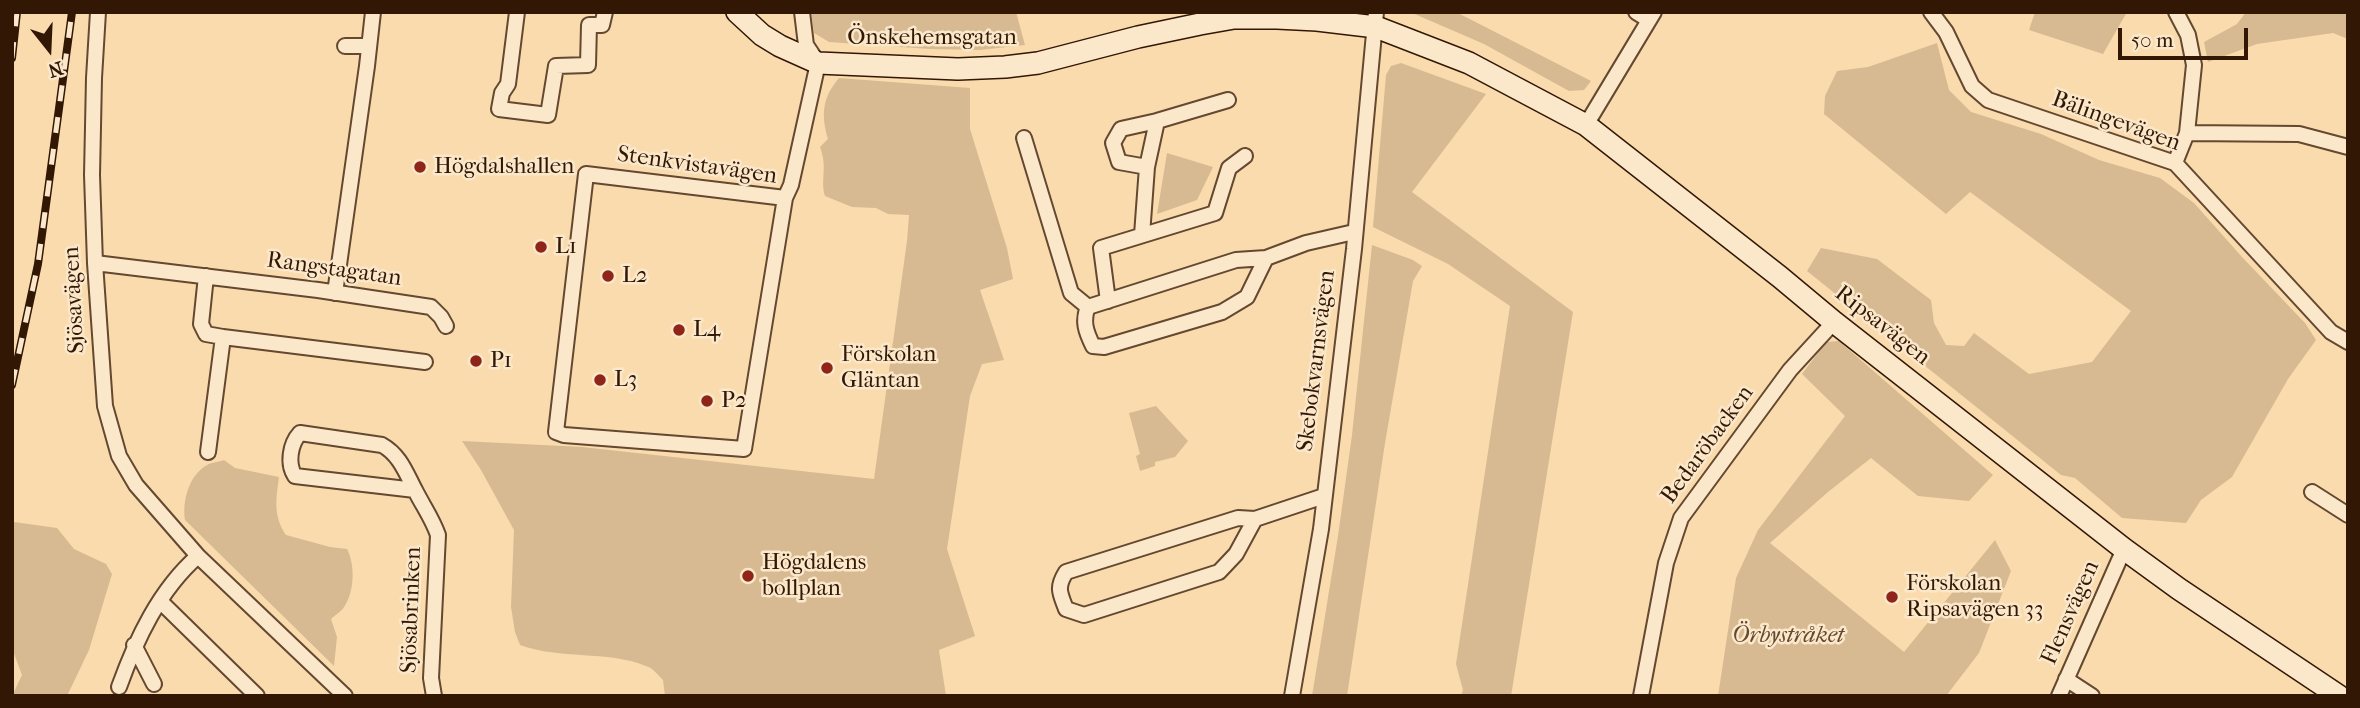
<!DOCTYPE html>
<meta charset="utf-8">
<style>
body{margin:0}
#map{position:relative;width:2360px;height:708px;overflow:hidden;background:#f9dbae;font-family:"IM FELL French Canon",serif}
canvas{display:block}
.frame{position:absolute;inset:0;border:14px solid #321705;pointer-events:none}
.north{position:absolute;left:14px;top:14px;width:70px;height:70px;-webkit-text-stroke:5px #fbe8ca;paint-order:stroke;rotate:162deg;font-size:19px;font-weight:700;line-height:28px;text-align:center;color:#321705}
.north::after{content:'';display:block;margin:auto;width:24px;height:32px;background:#321705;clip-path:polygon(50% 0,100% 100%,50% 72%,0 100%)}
.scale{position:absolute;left:2118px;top:28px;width:130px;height:32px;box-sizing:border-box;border:4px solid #321705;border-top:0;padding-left:9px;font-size:21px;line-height:24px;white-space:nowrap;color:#321705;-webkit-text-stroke:5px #fbe8ca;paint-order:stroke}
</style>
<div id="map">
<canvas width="2360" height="708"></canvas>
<div class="frame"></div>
<div class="north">N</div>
<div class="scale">50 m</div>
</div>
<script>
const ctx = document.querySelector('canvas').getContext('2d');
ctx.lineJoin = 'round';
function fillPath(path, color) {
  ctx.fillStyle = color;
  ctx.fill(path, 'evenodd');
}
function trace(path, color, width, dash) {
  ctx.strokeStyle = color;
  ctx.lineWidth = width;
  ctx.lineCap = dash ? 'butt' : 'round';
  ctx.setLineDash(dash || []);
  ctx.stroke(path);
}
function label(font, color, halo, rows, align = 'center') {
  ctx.font = font + ' "IM FELL French Canon",serif';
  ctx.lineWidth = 5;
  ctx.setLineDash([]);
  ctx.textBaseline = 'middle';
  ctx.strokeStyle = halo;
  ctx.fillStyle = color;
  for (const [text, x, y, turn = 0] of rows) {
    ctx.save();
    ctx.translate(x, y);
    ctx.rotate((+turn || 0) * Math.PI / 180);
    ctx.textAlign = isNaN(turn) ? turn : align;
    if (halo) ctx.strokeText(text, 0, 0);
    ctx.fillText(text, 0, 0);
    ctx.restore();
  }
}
const green = new Path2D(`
 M811 12H1016L1025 45 980 50 930 49 829 42 814 33Z
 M1410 12H1456L1591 81 1584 90 1569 91 1484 44Z
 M2035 12H2127L2103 54 2029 30Z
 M2246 12H2348V39L2333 33 2257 44 2208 62 2204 42 2237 24Z
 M1937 43 1949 90 1971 112 2041 134 2099 160 2160 178 2194 203 2242 257 2305 323 2316 340 2288 379 2232 477 2201 500 2186 523 2122 518 2075 478 2061 475 1807 271 1821 248 1877 259 1931 300 1934 323 1946 345 1964 346 1974 333 2029 374 2092 362 2131 311 1970 192 1946 214 1824 114 1825 96 1837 71 1868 67Z
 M1401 63 1486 94 1412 192 1573 312 1511 696H1461L1463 690 1456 664 1510 306 1448 264 1373 227 1386 75 1391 66Z
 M839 78 970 88V129L1007 248 1013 279 980 290 1004 360 982 364 970 396 947 549 975 636 939 650 946 696H665L663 680C658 675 653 668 646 666 606 650 561 660 520 645L515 632 511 607 514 530 481 470 462 441 582 447 874 479 907 241 909 215 888 214 876 208 852 207 825 196C820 179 828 168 820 147L828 139C821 115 822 98 839 78Z
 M1167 153 1213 167 1197 200 1157 214Z
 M1372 245 1413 260 1422 266 1413 281 1385 443 1347 696H1312L1338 536 1352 435Z
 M1839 341 1993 475 1969 501 1918 496 1871 458 1828 492 1770 543 1904 652 1995 540 2011 571 1979 653 1946 696H1718L1736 578 1758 530 1845 416 1802 374 1826 342Z
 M1156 406 1188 441 1175 457 1155 462V466L1140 471 1136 456 1140 454 1129 413Z
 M224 460 235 468 279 477C276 499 273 516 286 535L330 547 347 549C355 564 355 591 344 607 342 611 335 615 331 619L337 637 334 666 185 520C182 501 189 475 207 465 212 462 219 462 224 460Z
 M14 522 57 528 74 549 106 564 112 574 89 650 67 696H12L22 675 12 648Z`);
const street = new Path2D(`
 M98 12 94 78 92 175 95 263 105 406 119 456 136 485 198 556 345 696
 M517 12 508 84 502 93 499 109 548 115 556 66 588 65 589 25H602L605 12
 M1636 12 1649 20
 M1931 12 1946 32 1972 86 1988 100 2175 163 2331 332 2348 342
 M345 46H368
 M1586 125 1654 12
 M2187 133 2299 134 2348 147
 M1024 138 1071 293 1088 307
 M2175 163 2187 133 2194 65 2188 35 2176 12
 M1147 167 1119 162 1113 143 1121 129 1157 121
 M785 198 586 174 556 432 564 435 744 449 785 198 791 185 818 63 806 45 802 12
 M1142 235 1147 167 1157 121 1228 100
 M1266 258 1247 297 1222 312 1104 347 1093 346C1086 332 1082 321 1088 307L1236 260 1266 258 1306 243 1354 232
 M95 263 318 290 431 307 441 317 446 326
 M206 276 201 324 206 334 223 337 208 452
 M335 293 367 66 373 12
 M1108 301 1101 248 1215 213 1229 168 1245 156
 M223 337 425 362
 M415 490 295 476C287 464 290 444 300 433L382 445C400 455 406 473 415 490 423 506 432 518 438 535L431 678 434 696
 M2312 492 2348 515
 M1255 519 1236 554 1219 572 1084 615 1066 609C1060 593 1056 588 1066 572L1238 518 1255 519 1324 496
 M161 602 257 696
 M134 645 154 684
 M2066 679 2092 696
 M119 687C136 640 159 590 198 556
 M1292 696 1321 529 1354 249 1376 12
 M1641 696 1666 563 1681 518 1790 370 1834 322
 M2059 696 2124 549`);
const secondary = new Path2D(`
 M737 12 762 35 780 46 818 63 958 69 1005 67 1038 63 1138 37 1200 24 1234 18H1277L1317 20 1376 27 1469 63 1586 125 1780 277 1834 322 2124 549 2179 589 2339 696`);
const rail = new Path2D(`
 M12 58 17 12
 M12 385 38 264 72 12`);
const markers = [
 [420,167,7,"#8f2418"],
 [541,247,7,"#8f2418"],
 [608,276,7,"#8f2418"],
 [679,330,7,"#8f2418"],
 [476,361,7,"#8f2418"],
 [827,368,7,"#8f2418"],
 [600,380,7,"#8f2418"],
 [707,401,7,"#8f2418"],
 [748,576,7,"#8f2418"],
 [1892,597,7,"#8f2418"]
];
const streetNames = [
 ["Önskehemsgatan",932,38],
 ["Bälingevägen",2116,122,20],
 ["Stenkvistavägen",697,166,8],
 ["Rangstagatan",334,270,8],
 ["Sjösavägen",75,300,-93],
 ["Ripsavägen",1882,326,38],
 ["Skebokvarnsvägen",1317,361,-83],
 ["Bedaröbacken",1708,445,-54],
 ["Sjösabrinken",412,610,-88],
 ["Flensvägen",2071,613,-66]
];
const poiNames = [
 ["Högdalshallen",434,167],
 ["L1",555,247],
 ["L2",622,276],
 ["L4",693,330],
 ["Förskolan",841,355],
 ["Gläntan",841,381],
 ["P1",490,361],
 ["L3",614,380],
 ["P2",721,401],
 ["Högdalens",762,563],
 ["bollplan",762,589],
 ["Förskolan",1906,584],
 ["Ripsavägen 33",1906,610]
];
const parkNames = [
 ["Örbystråket",1788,636]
];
fillPath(green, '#d7ba91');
trace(street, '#64482f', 18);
trace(secondary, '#321705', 24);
trace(street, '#fbe8ca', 14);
trace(secondary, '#fbe8ca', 21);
trace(rail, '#321705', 8);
trace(rail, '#fbe8ca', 5, [16]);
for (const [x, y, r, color] of markers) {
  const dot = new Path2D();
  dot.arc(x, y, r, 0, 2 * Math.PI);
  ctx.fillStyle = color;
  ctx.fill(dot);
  trace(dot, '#fbe8ca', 2.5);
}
label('23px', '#321705', '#fbe8ca', streetNames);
label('23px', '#321705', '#fbe8ca', poiNames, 'left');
label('italic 23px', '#64482f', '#fbe8ca', parkNames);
</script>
